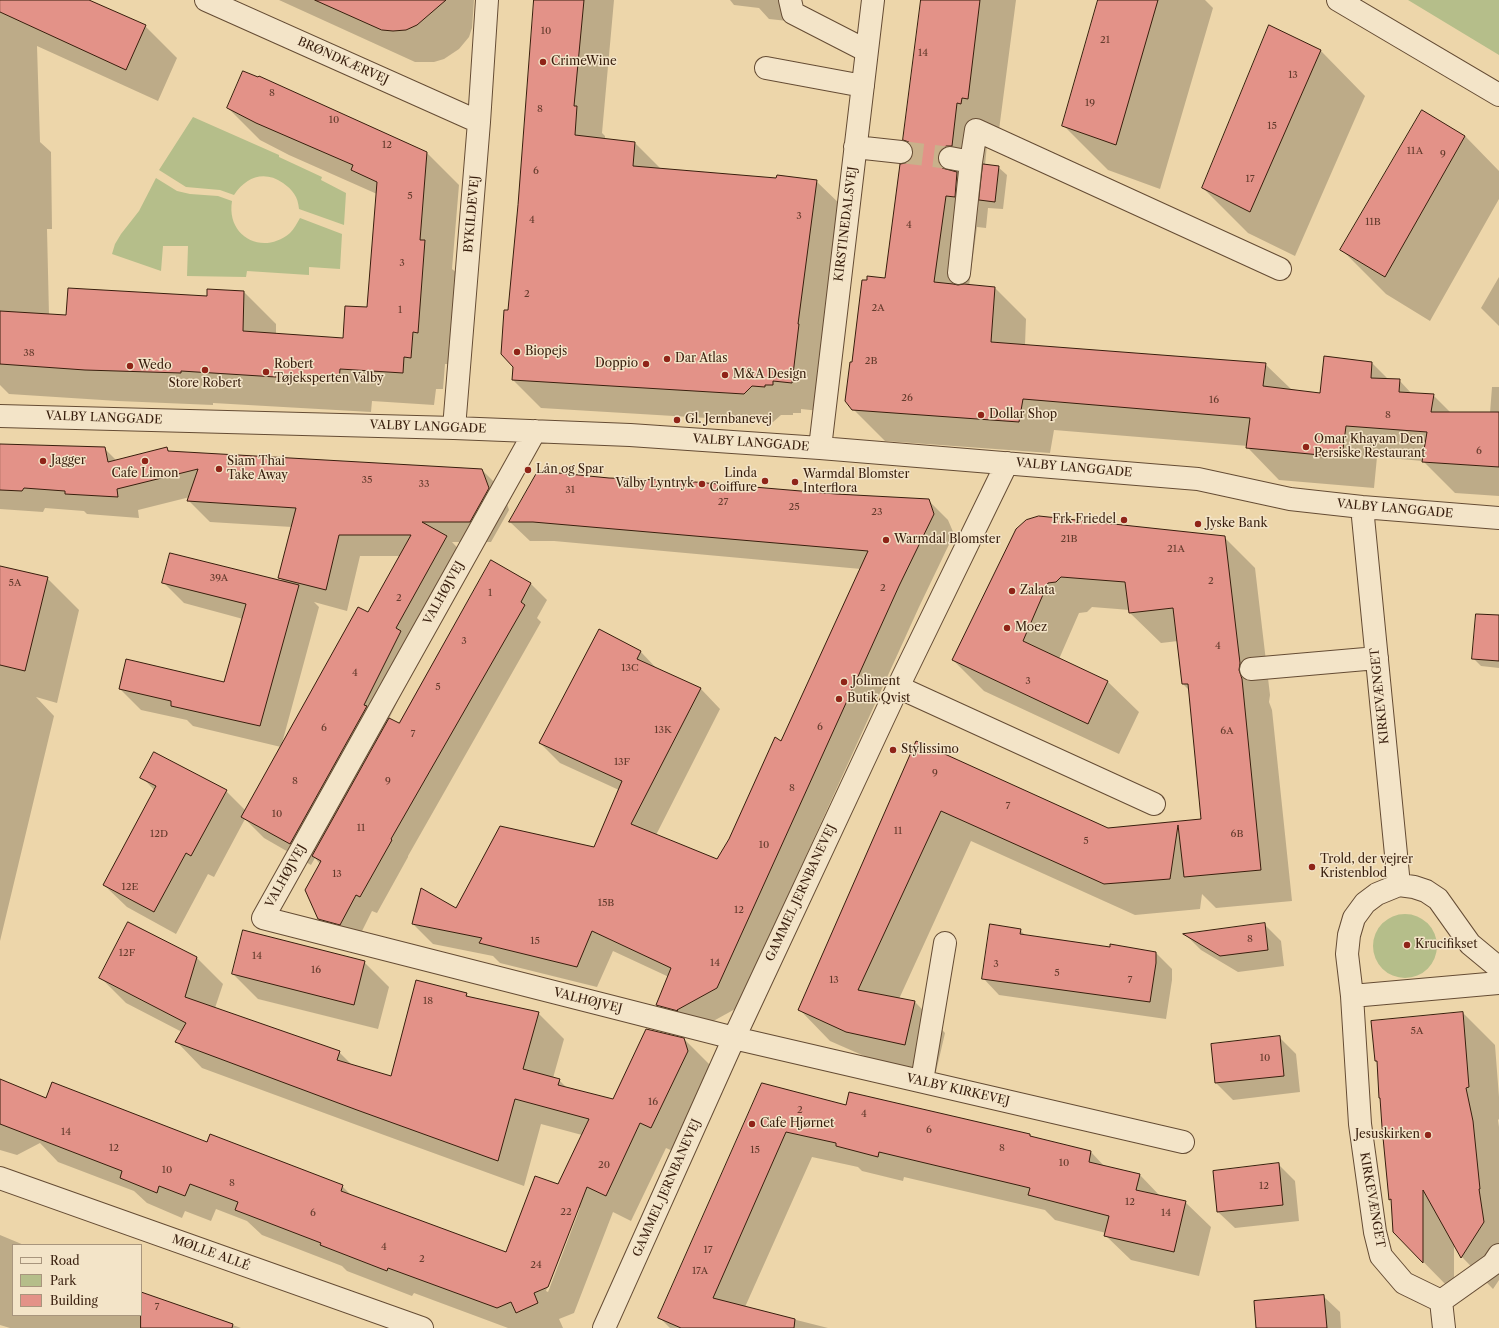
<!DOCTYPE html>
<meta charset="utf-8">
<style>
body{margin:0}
#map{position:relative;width:1499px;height:1328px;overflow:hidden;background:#edd6aa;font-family:"Libre Caslon Text",serif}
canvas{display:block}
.legend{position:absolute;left:12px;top:1244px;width:130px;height:72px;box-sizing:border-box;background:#f3e4c8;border:1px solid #a8957d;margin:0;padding:5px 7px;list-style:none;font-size:12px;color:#381e0d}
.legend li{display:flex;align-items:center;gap:8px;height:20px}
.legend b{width:20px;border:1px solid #a8957d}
</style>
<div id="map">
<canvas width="1499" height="1328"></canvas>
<ul class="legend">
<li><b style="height:5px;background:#f3e4c8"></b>Road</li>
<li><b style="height:11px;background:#b5be8a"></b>Park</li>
<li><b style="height:11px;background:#e39288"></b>Building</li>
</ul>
</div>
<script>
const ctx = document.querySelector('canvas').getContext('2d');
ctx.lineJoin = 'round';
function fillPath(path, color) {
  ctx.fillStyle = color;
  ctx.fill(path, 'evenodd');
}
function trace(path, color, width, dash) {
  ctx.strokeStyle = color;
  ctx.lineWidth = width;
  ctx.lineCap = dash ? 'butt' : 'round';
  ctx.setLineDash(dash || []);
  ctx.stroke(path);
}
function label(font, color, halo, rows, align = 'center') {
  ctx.font = font + ' "Libre Caslon Text",serif';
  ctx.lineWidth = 3;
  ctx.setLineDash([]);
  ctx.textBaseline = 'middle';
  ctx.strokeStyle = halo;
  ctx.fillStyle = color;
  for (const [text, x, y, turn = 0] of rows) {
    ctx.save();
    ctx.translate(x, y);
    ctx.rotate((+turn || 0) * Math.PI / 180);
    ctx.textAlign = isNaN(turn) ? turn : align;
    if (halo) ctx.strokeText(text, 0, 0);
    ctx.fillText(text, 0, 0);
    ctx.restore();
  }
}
const green = new Path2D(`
 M1408 0H1499V55Z
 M193 117 279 155V157L322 177 321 180 346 193 344 225 299 209C298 197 293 190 283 183 264 170 246 177 234 195L220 190 186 187 159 170Z
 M156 178 177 191 190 194 218 196 232 201C226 237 263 256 290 233 294 229 297 223 300 218L342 234 340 269 309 267V275L247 271 246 277 187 276 188 246H163L161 271 112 254 115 244 121 234 139 211Z
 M1373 946a32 32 0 1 1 64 0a32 32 0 1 1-64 0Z`);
const shadow = new Path2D(`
 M0 0H87L145 26 177 58 158 101 37 46 40 142 51 152 52 229H47L49 315 67 316 208 297V290L244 292 276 324V334L344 339 368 308 377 194 289 155 260 140 228 108 427 153 459 185 452 269 457 273 450 364H445L443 389H436L434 405 372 401 371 412 213 403V405L118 401 9 394 0 385Z
 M279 0H474L472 28 469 37 459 49 444 59 434 62H415Z
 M535 0H614L602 133 605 136V139L634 142 661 169 777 179 816 181 845 209 820 411 801 409V413H793V415H781L773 422 541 408 513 380 514 367 509 311 519 205Z
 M730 0H800L797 22 769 19 759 8 734 5Z
 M922 0H1016L999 130 988 135 985 165 998 167 1007 175 1003 209 988 208 986 228 977 227 969 286 995 288 1026 319 1025 345 1265 364 1292 390 1321 394 1372 363 1389 380H1399L1412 394 1433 395 1451 413H1490L1492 387H1499V496L1455 493 1423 461 1377 457 1374 488 1279 480 1248 448V446L1054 430 1050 453 885 441 853 409V363L886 279 907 164 912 160 914 154V149L904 139ZM983 177 981 197 970 186 977 178Z
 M1099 0H1205L1213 8 1160 189 1108 170 1063 125Z
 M1270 26 1321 51 1365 96 1295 256 1248 233 1203 188Z
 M1465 136 1499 171V199L1430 321 1386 294 1341 249Z
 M1499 277V326L1481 308Z
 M0 445 104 448 117 461 167 448 170 452 481 469 503 491 509 510 491 542H452L467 558 389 719 399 724 491 562 531 584 547 600 537 618 541 622 408 856V857L377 913 372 911 357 941 336 935 319 919 320 864 315 858 311 865 264 838 245 819 214 877 208 874 176 934 127 907 104 885 155 791 142 777 226 791 246 811 368 614 400 556H360L347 611 314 602 319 607 281 747 193 726 187 720 141 710 120 689 225 683 243 619 184 603 163 582 285 583 279 577 292 527 210 522 189 501 190 497 138 510 139 518 87 514 84 511 45 508 43 512 0 509Z
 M609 479 928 500 948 520 954 534 919 607 737 1008 697 1030 678 1025 658 1005 669 977 613 951 597 987 500 963 493 956 433 944 413 924 456 909 594 848 619 790 560 763 540 743 641 652 658 670 701 689 720 709 656 835 717 860 730 839 782 742 861 569 554 541H530L510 522Z
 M1017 530 1224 537 1255 568 1270 695 1269 702 1272 710 1292 901 1216 908 1202 894 1200 909 1135 915 971 841 899 999 915 1002 945 1033 935 1076 878 1062 830 1041 800 1010 917 743 1108 829 1202 820 1190 691 1183 684 1178 641 1161 643 1130 613V610L1092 607 1087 612 1079 613 1059 659 1108 682 1139 712 1119 754 984 691 953 660Z
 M0 567 47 578 79 610 57 703 36 697 54 716 0 941Z
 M1499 616V668L1481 666 1473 658Z
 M129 923 197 958 223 984 215 1008 339 1052 352 1065 392 1077 466 994 470 998 538 1013 564 1039 553 1078 559 1080 568 1089 613 1100 684 1039 710 1065 713 1078 677 1153 666 1148 631 1221 613 1212 574 1313 559 1319 563 1328H508L414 1293 412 1296 347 1271 342 1266 262 1235 247 1221 216 1209 211 1221 185 1211 182 1218 147 1203 134 1191 58 1162 40 1143 17 1155 0 1150V1080L39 1096 207 1143 342 1186 353 1197 506 1254 558 1186 582 1135 541 1124 524 1186 384 1135 202 1068 177 1042 182 1032 126 1003 100 977ZM578 1208H580L548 1292 546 1291Z
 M1264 924 1281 941 1284 966 1238 972 1201 950 1186 935Z
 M1020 930 1026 936 1110 948 1156 953 1172 969V980L1166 1019 999 995 983 978Z
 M364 962 389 987 378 1029 258 999 233 974Z
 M1463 1013 1495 1045 1499 1097V1119L1498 1120 1499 1127V1280L1493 1289 1462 1257 1454 1244V1293L1394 1232 1392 1201 1390 1199 1382 1100 1380 1098 1378 1063 1376 1061Z
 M1279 1037 1296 1054 1300 1092 1233 1100 1216 1083 1212 1045Z
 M763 1084 847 1106 1030 1135 1032 1137 1091 1152 1105 1167 1140 1175 1161 1197 1185 1202 1211 1227 1199 1276 1131 1260 1105 1235 1106 1233 1055 1220 1045 1210 904 1177 903 1181 862 1171 858 1167 812 1157 745 1307 828 1328H670L659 1317Z
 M1278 1164 1295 1181 1299 1221 1235 1228 1218 1212Z
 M0 1235 24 1245H13V1315H141V1293L241 1328H10L0 1325Z
 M1323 1296 1340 1312 1341 1328H1257Z`);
const building = new Path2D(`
 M0 0H89L146 25 126 70 0 12Z
 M315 0H446L417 25 406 30 393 31 382 30Z
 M534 0H584L574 106H577L575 135 635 142 633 166 776 178 777 175 817 180 798 324H799L792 383 773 381V385H765V387L752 386 744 394 512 380 513 367 501 354 504 310H508L518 205Z
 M921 0H980L968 99 962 98 961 104 957 103 952 146H946L941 150 938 156V162L942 168 957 172 955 197 946 196 934 282 953 284 958 285 964 284 995 287 991 342 1266 363 1263 386 1320 393 1324 356 1372 362 1371 378 1400 379 1399 392 1434 394 1431 412H1499V467L1422 462 1427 432 1346 426 1342 457 1246 448 1250 418 1023 399 1019 422 852 410 845 401 850 362H852L862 280H867V276L885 278 900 164 906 163 911 160 913 154 912 147 909 142 903 140Z
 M1098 0H1158L1116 145 1062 126Z
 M1269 25 1321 50 1250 212 1202 188Z
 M243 71 258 77 259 76 427 152 420 240H425L418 333 413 332 411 358 404 357 403 373 340 369 339 381 181 371V373L85 370 0 364V311L66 315 68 288 207 296V289L244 291 243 331 343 338 345 306 367 307 377 182 351 170 353 165 256 123 227 108Z
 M1422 110 1465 136 1385 277 1340 250Z
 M983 164 999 166 995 202 979 200Z
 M0 444 105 447 108 462 167 447 168 451 482 469 489 488 470 522H422L447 536 396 628 401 631 364 705 367 706 290 844 241 817 358 607 368 612 411 535H339L326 590 278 578 296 508 187 501 198 469 117 489 118 497 65 494V491L24 488 22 491 0 490Z
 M538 471 609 478 683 481 836 494 929 499 934 514 899 586 717 988 677 1010 678 1011 656 1005 671 968 592 931 577 967 479 943 482 938 412 924 421 888 456 908 500 826 594 847 622 781 539 743 599 629 641 651 637 659 701 688 631 824 717 859 729 839 775 737 781 741 868 551 533 522H509Z
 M1039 516 1225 536 1240 663 1239 670 1242 679 1261 870 1184 877 1178 825 1170 879 1104 884 941 811 858 990 915 1001 905 1045 846 1032 798 1010 916 741 1108 828 1201 819 1188 684H1182L1173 608 1129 613 1125 582 1061 577 1056 582 1048 583 1023 641 1108 681 1088 724 952 660 1016 529 1026 520Z
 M170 553 299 585 260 726 171 706V701L119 689 126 659 224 682 246 604 162 583Z
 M491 560 531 583 521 602 525 605 391 839 392 840 360 897 356 895 340 925 318 919 305 890 321 861 312 856 389 718 399 723Z
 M0 566 48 577 25 671 0 665Z
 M1476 614 1499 615V661L1472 659Z
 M154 752 227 790 191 856 186 853 154 912 103 885 156 786 140 778Z
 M128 922 197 957 185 997 340 1051 337 1060 391 1076 416 980 467 993 466 996 539 1012 523 1069 560 1079 558 1085 613 1099 646 1029 684 1038 688 1051 651 1128 640 1123 606 1196 587 1187 548 1287 534 1293 538 1303 516 1313 511 1302 497 1308 388 1268 387 1271 320 1245 321 1243 235 1210 238 1202 190 1184 185 1196 159 1186 157 1193 120 1178 122 1171 0 1124V1079L46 1098 52 1082 207 1142 210 1134 343 1185 341 1191 506 1252 535 1176 558 1184 589 1119 515 1099 498 1161 357 1110 175 1042 186 1023 99 978Z
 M1265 923 1268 950 1220 956 1183 934Z
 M990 924 1021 929 1020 934 1110 947V944L1156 952V963L1150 1002 982 979Z
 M243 930 365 961 354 1005 232 974Z
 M1463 1012 1469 1087 1466 1088 1473 1121 1480 1189H1479L1484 1222 1461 1258 1423 1190V1263L1393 1232 1391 1199 1389 1200 1382 1127 1380 1098H1379L1377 1061H1375L1371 1021Z
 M1280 1036 1284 1076 1215 1083 1211 1044Z
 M762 1083 846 1105 849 1092 1030 1134V1136L1091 1151 1089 1162 1140 1174 1136 1190 1186 1201 1174 1252 1104 1236 1109 1216 1028 1195 1030 1188 879 1152 878 1157 836 1146V1143L786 1132 713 1298 795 1319 794 1328H681L658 1318Z
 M1279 1163 1283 1205 1217 1212 1213 1171Z
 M141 1292 233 1324 232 1328H141Z
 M1324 1295 1327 1328H1256L1254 1301Z`);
const minorTunnel = new Path2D(`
 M901 152 950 158`);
const minor = new Path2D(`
 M206 0 479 122
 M790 0 793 13 867 51
 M1338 0 1499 95
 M766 68 863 86
 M855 147 901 152
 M950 158 971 162 976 130 1280 269
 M959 273 971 162
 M0 416 454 428 630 435 820 448 1198 479 1290 499 1362 507 1499 518
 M454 428 479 122 487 0
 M535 431 263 918 734 1038 1183 1142
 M820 448 873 0
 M1362 507 1399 885
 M1251 669 1377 658
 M898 687 1154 804
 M1499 968 1470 944 1438 899 1426 891 1414 887 1399 885 1377 894 1365 903 1354 918 1349 935 1347 954 1352 996 1360 1124 1375 1232 1381 1256 1404 1283 1441 1301 1493 1264 1499 1255
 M1352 996 1499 983
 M922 1081 945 943
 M0 1178 422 1328
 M1441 1301 1444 1328
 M604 1328 734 1038 898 687 1007 463`);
const markers = [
 [543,62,4,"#8f2418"],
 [517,352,4,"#8f2418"],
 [667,359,4,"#8f2418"],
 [646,364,4,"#8f2418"],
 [130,366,4,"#8f2418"],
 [205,370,4,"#8f2418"],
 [266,372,4,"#8f2418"],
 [725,375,4,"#8f2418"],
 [981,415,4,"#8f2418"],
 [677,420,4,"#8f2418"],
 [1306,447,4,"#8f2418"],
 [43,461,4,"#8f2418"],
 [145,461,4,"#8f2418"],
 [219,469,4,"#8f2418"],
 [528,470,4,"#8f2418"],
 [765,481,4,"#8f2418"],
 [795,482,4,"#8f2418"],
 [702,484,4,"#8f2418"],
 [1124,520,4,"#8f2418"],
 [1198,524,4,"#8f2418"],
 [886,540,4,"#8f2418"],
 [1012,591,4,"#8f2418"],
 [1007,628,4,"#8f2418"],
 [844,682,4,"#8f2418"],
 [839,699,4,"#8f2418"],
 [893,750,4,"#8f2418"],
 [1312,867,4,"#8f2418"],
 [1407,945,4,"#8f2418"],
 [752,1124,4,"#8f2418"],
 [1428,1135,4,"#8f2418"]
];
const numberNames = [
 ["10",546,31],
 ["21",1105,40],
 ["14",923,53],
 ["13",1293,75],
 ["8",272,93],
 ["19",1090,103],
 ["8",540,109],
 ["10",334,120],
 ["15",1272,126],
 ["12",387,145],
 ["11A",1415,151],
 ["9",1443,154],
 ["6",536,171],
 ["17",1250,179],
 ["5",410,196],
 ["3",799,216],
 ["4",532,220],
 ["11B",1373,222],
 ["4",909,225],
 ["3",402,263],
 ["2",527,294],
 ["2A",878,308],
 ["1",400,310],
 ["38",29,353],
 ["2B",871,361],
 ["26",907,398],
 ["16",1214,400],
 ["8",1388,415],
 ["6",1479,451],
 ["35",367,480],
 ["33",424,484],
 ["31",570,490],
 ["27",723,502],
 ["25",794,507],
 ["23",877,512],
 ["21B",1069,539],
 ["21A",1176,549],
 ["39A",219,578],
 ["2",1211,581],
 ["5A",15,583],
 ["2",883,588],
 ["1",490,593],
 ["2",399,598],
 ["3",464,641],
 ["4",1218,646],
 ["13C",630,668],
 ["4",355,673],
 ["3",1028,681],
 ["5",438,687],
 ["6",820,727],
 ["6",324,728],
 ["13K",663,730],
 ["6A",1227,731],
 ["7",413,734],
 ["13F",622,762],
 ["9",935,773],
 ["8",295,781],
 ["9",388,781],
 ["8",792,788],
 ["7",1008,806],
 ["10",277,814],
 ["11",361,828],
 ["11",898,831],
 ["12D",159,834],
 ["6B",1237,834],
 ["5",1086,841],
 ["10",764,845],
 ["13",337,874],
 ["12E",130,887],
 ["15B",606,903],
 ["12",739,910],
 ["8",1250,939],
 ["15",535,941],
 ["12F",127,953],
 ["14",257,956],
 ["14",715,963],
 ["3",996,964],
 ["16",316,970],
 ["5",1057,973],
 ["13",834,980],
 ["7",1130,980],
 ["18",428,1001],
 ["5A",1417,1031],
 ["10",1265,1058],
 ["16",653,1102],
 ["2",800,1110],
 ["4",864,1114],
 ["6",929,1130],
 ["14",66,1132],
 ["12",114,1148],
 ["8",1002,1148],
 ["15",755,1150],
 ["10",1064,1163],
 ["20",604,1165],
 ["10",167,1170],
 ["8",232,1183],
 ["12",1264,1186],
 ["12",1130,1202],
 ["22",566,1212],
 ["6",313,1213],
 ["14",1166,1213],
 ["4",384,1247],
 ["17",708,1250],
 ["2",422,1259],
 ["24",536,1265],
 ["17A",700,1271],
 ["7",157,1307]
];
const streetNames = [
 ["BRØNDKÆRVEJ",343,61,24],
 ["BYKILDEVEJ",472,214,-85],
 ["KIRSTINEDALSVEJ",846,224,-83],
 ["VALBY LANGGADE",104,418,2],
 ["VALBY LANGGADE",428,427,2],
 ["VALBY LANGGADE",751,443,4],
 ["VALBY LANGGADE",1074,468,5],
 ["VALBY LANGGADE",1395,509,5],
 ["VALHØJVEJ",444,593,-61],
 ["KIRKEVÆNGET",1380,696,-96],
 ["VALHØJVEJ",286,876,-61],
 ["GAMMEL JERNBANEVEJ",801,893,-65],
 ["VALHØJVEJ",588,1001,14],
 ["VALBY KIRKEVEJ",958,1090,13],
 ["GAMMEL JERNBANEVEJ",667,1188,-66],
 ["KIRKEVÆNGET",1372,1200,80],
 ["MØLLE ALLÉ",211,1253,20]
];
const poiNames = [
 ["CrimeWine",551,62],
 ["Biopejs",525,352],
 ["Dar Atlas",675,359],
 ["Doppio",638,364,"right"],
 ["Robert",274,365],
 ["Tøjeksperten Valby",274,379],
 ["Wedo",138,366],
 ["M&A Design",733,375],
 ["Store Robert",205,384,"center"],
 ["Dollar Shop",989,415],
 ["Gl. Jernbanevej",685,420],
 ["Omar Khayam Den",1314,440],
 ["Persiske Restaurant",1314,454],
 ["Jagger",51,461],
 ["Siam Thai",227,462],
 ["Take Away",227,476],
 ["Lån og Spar",536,470],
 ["Cafe Limon",145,474,"center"],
 ["Linda",757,474,"right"],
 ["Coiffure",757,488,"right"],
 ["Warmdal Blomster",803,475],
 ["Interflora",803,489],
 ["Valby Lyntryk",694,484,"right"],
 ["Frk Friedel",1116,520,"right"],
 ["Jyske Bank",1206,524],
 ["Warmdal Blomster",894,540],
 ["Zalata",1020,591],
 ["Moez",1015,628],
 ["Joliment",852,682],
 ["Butik Qvist",847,699],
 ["Stylissimo",901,750],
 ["Trold, der vejrer",1320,860],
 ["Kristenblod",1320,874],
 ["Krucifikset",1415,945],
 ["Cafe Hjørnet",760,1124],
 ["Jesuskirken",1420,1135,"right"]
];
fillPath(green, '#b5be8a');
fillPath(shadow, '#0003');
fillPath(building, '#e39288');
trace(building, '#381e0d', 1);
trace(minorTunnel, '#c9b18b', 22, [22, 11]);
trace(minor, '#654c34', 24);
trace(minor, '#f3e4c8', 22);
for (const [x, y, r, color] of markers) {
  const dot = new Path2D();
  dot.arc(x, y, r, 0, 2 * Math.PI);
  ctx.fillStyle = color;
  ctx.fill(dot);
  trace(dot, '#f3e4c8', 1.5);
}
label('10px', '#633b2c', null, numberNames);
label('12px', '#381e0d', '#f3e4c8', streetNames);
label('12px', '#381e0d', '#f3e4c8', poiNames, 'left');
</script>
